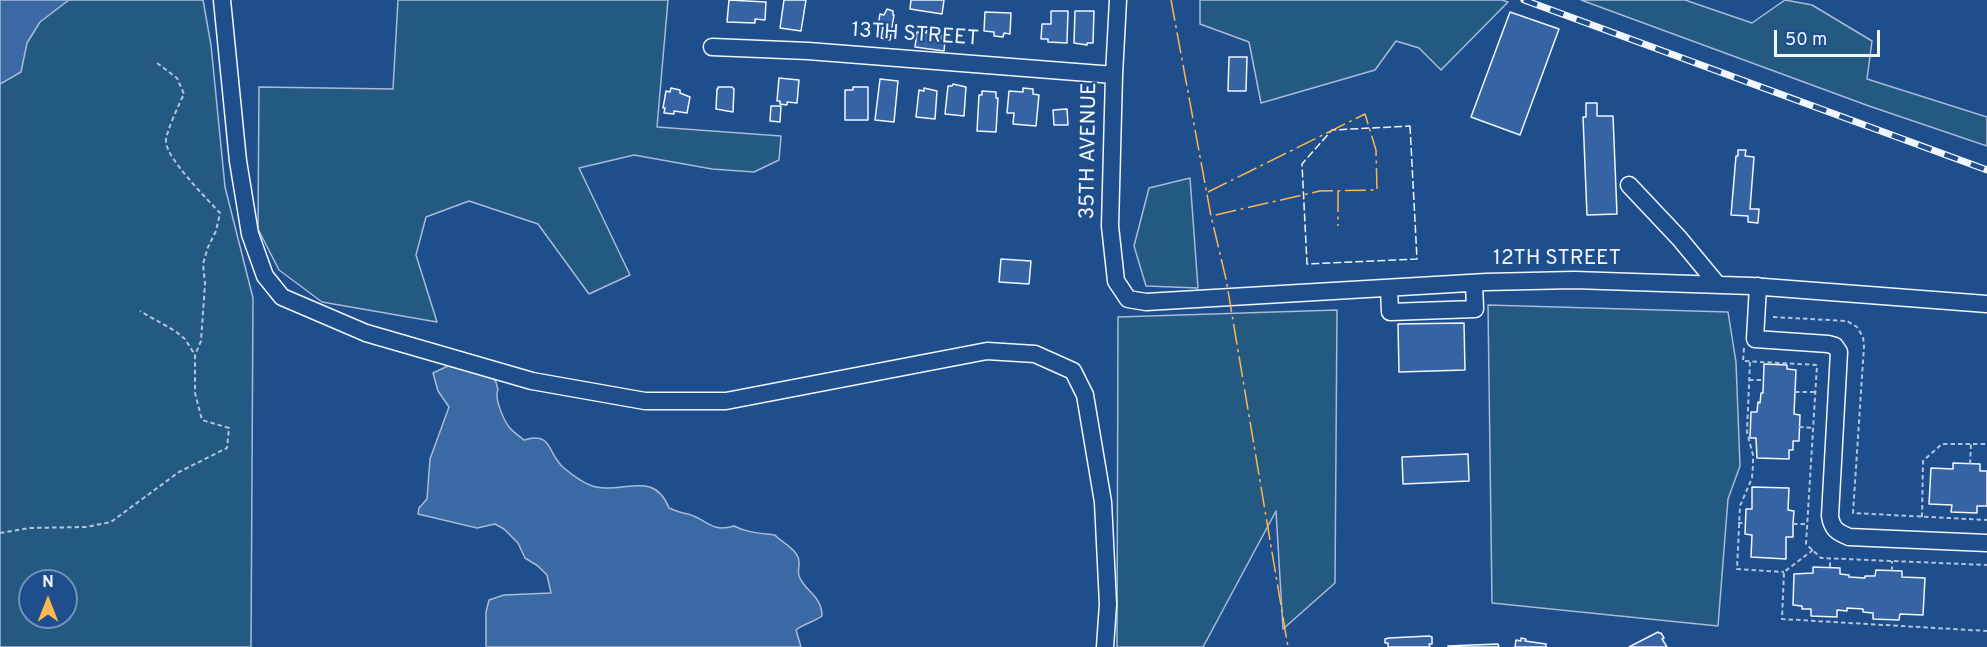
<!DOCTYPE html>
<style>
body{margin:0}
#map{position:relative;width:1987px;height:647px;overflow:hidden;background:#1f4e8c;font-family:Overpass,sans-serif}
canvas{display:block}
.north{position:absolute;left:18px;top:569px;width:60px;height:60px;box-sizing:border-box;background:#1f4e8c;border:2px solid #7391ba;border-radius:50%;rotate:0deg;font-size:16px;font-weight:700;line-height:24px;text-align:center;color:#f2f6ff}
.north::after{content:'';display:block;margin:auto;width:21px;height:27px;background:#ffb74d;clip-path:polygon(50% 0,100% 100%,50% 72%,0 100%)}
.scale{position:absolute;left:1774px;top:30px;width:106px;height:27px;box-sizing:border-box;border:3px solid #f2f6ff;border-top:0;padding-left:8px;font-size:18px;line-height:21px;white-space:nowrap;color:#f2f6ff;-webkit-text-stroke:4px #1f4e8c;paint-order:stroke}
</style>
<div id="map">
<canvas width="1987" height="647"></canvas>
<div class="north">N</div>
<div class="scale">50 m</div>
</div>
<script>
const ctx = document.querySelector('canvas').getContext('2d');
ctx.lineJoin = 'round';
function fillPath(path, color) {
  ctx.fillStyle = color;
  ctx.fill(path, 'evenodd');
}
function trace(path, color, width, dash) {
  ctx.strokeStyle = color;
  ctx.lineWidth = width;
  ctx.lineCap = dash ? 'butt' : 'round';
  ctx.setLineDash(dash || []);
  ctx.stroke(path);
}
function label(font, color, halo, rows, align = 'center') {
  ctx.font = font + ' Overpass,sans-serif';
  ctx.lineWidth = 4.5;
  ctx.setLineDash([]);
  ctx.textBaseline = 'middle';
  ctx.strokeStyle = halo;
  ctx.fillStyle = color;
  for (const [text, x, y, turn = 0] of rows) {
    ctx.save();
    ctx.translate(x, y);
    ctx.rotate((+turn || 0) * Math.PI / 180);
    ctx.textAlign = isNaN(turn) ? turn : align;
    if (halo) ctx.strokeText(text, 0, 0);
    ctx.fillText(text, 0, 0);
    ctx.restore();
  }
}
const green = new Path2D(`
 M0 0H203L211 45 225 187 253 298 251 647H0ZM30 581H66V617H30Z
 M398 0H668L657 127 781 136 779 160 754 172 712 169 634 155 579 168 630 275 589 294 538 224 469 201 426 217 416 255 437 322 322 302 279 270 258 229 259 87 393 89Z
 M1200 0H1502L1508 2 1441 70 1419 48 1396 41 1375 70 1261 103 1249 42 1200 24Z
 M1581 0H1685L1752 23 1785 0 1812 5 1872 41 1867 79 1987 117V146L1869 106Z
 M1190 178 1198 288 1146 286 1134 246 1149 188Z
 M1488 305 1728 312 1736 362 1740 466 1728 499 1718 626 1492 603Z
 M1337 310 1335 583 1283 629 1276 511 1203 647H1117L1118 317Z`);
const water = new Path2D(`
 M0 0H69L40 22 27 43 21 72 0 84Z
 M448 366 490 374 496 382 498 390C494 397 503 419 509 427 512 431 519 436 524 440 553 431 547 454 564 468 572 475 586 485 596 487 625 493 654 470 669 508 676 511 681 513 688 514 707 519 710 533 734 526 748 533 760 533 775 535 782 543 793 546 798 557 801 563 797 570 799 576 804 591 822 595 822 616 814 622 803 624 796 630L801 647H486V612L489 600 504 595 551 593 547 575 538 566 525 558 518 543 504 529 495 524 477 528 418 514 419 508 427 499 430 459 449 407 438 391 433 373Z`);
const building = new Path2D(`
 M729 0 766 2 765 20 755 19V23L727 22Z
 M784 0H806L801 31 780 28Z
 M911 0H944L942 14 910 9Z
 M887 9 893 11V15H894L890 40 881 38 883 27 878 26 880 14 884 15Z
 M1051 11H1068L1067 43 1048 42V39H1041L1042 24H1051Z
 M1075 11H1094L1093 43H1087V45L1074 43Z
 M985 12 1011 13 1010 34 1004 33 1003 37 994 36V32L984 31Z
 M1510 12 1559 29 1520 135 1471 117Z
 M927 28 943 30 941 40H945L944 51 915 47 917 32 926 33Z
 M1229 57H1247L1246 91H1228Z
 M779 78 799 80 797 103 787 102V105L780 104V101H777Z
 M880 79 898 81 894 122 875 120Z
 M953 84 966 87 964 116 945 114 948 86H952Z
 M718 87H732L734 89 733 112 716 109 717 89H718Z
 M853 87H868V120H845V90H853Z
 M671 88 680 90V93L690 97 687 113 674 111V114L664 113 665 108H663L666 91 670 92Z
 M924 88 937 91 935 119 916 117 919 90 924 91Z
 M1023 88 1033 89V94L1039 95 1036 126 1013 124 1014 113H1007L1009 91 1023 92Z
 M982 91 996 92V98H998L996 132 977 131 979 95H982Z
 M1586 103H1597V116H1613L1617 214 1587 215 1583 117H1586Z
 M771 106H781L780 122 770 121Z
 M1067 109 1068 125H1054L1053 110Z
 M1738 150H1746L1745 156 1754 157 1750 209H1759L1758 223 1748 222V216L1731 215 1736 156H1738Z
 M1001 259 1031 261 1029 284 999 282Z
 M1464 323 1465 370 1399 372 1398 324Z
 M1764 364 1787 365V369L1796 370 1794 414 1800 415 1799 441H1793V450H1789V459L1757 458 1756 438H1750L1751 412H1757L1758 402 1760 403 1761 393H1763Z
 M1468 454 1469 481 1403 484 1402 457Z
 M1953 463 1980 464V471H1987V506H1977V513L1951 512 1952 505 1929 504 1931 468 1953 469Z
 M1752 487 1789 488 1788 510 1794 511 1793 524V537H1786V559L1751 557 1752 535 1745 534 1746 509H1752Z
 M1813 567 1840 568V574L1849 575V577L1865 578V576H1875L1876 570 1902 571V577L1925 578 1923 615 1900 614 1899 620 1873 619V613L1863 612V609L1847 608V611L1837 610V617L1811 616V609H1802V606L1793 605 1794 574 1813 573Z
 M1658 632 1659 633H1661L1664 638 1662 639 1667 647H1629Z
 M1429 636 1432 637V644H1429L1430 647H1388V643H1385V639L1389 638Z
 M1521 638 1526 639 1525 641 1546 644V647H1515L1516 640 1521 641Z
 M1498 644 1499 647H1448V646Z`);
const path = new Path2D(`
 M157 63 177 78 184 94C180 102 165 134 166 142 167 159 208 200 220 213L216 231 208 247 203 264 205 284 201 341 195 355
 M1773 317 1847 321 1857 327 1863 337 1864 346 1853 513 1987 520
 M1744 348 1743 361 1817 365 1806 544 1821 558 1987 565
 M1750 362 1747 432 1753 455V466L1752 478 1740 506 1737 569 1784 572
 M1749 380H1763
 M1795 392H1816
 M1799 427 1814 428
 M1970 464 1971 444
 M1922 517 1923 461 1942 444H1987
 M1738 523H1745
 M1793 524H1808
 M0 533 29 528 86 527 111 522 179 472 227 448 229 428 202 420 195 393V355L185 339 175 331 140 311
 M1813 550 1784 572 1782 619 1987 631
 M1830 567V558
 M1892 571V561`);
const minor = new Path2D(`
 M222 0 238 161 250 234 265 276 282 297 366 333 532 381 645 401H726L987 351 1035 354 1073 371 1085 395 1103 502 1108 604 1105 647
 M1118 0 1114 75 1110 226 1116 281 1128 299 1146 302 1486 282 1574 280 1751 286 1987 304
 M712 47 808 51 1114 75
 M1629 185 1679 238 1718 285
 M1758 286 1755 339 1828 344 1835 346 1839 352 1830 516C1832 529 1837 532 1849 537L1987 543
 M1389 288 1390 312 1475 309 1474 283`);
const rail = new Path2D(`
 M1524 0 1987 170`);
const fence = new Path2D(`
 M1410 126 1417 259 1307 264 1302 164 1332 130Z`);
const power = new Path2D(`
 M1171 0 1211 216 1226 279 1288 647
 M1338 191V226
 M1208 192 1365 114 1376 150 1377 190 1320 191 1211 216`);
const streetNames = [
 ["13TH STREET",915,36,4],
 ["35TH AVENUE",1090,151,-89],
 ["12TH STREET",1557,260]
];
fillPath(green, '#245a82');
trace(green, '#a8bbd7', 1.5);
fillPath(water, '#3b69a3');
trace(water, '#a8bbd7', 1.5);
fillPath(building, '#3563a3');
trace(building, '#f2f6ff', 1.5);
trace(minor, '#f2f6ff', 19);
trace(path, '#b3c4dc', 2, [4.5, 3]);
trace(minor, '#1f4e8c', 16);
trace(rail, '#f2f6ff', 7);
trace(rail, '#1f4e8c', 4.5, [14]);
trace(fence, '#f2f6ff', 1.5, [8, 3]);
trace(power, '#ffb74d', 1.5, [21, 4.5, 3, 4.5]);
label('21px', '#f2f6ff', '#1f4e8c', streetNames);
</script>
